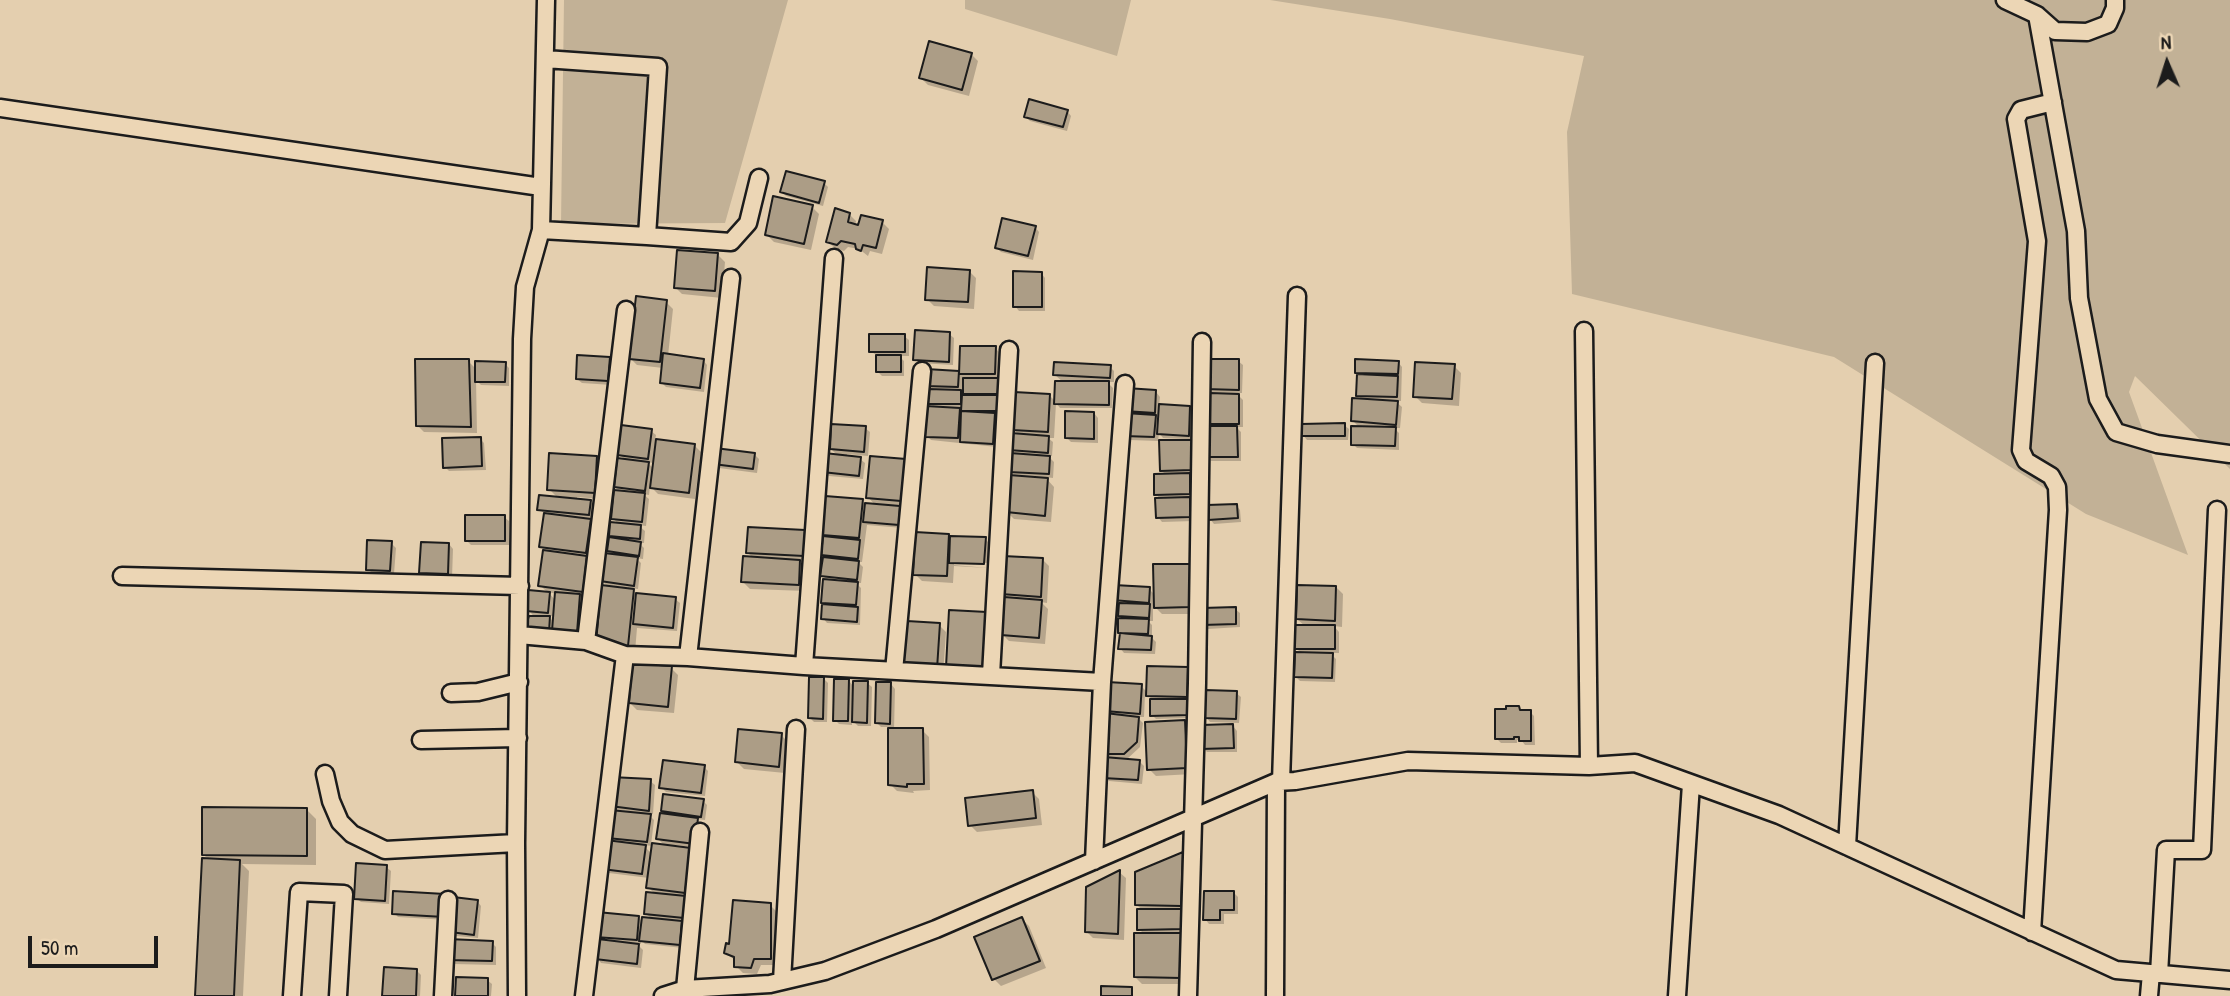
<!DOCTYPE html>
<style>
body{margin:0}
#map{position:relative;width:2230px;height:996px;overflow:hidden;background:#e4cfaf;font-family:"Patrick Hand",sans-serif}
canvas{display:block}
.north{position:absolute;left:2132px;top:28px;width:70px;height:70px;-webkit-text-stroke:5px #ecd6b5;paint-order:stroke;rotate:357deg;font-size:19px;font-weight:700;line-height:28px;text-align:center;color:#1c1c1c}
.north::after{content:'';display:block;margin:auto;width:24px;height:32px;background:#1c1c1c;clip-path:polygon(50% 0,100% 100%,50% 72%,0 100%)}
.scale{position:absolute;left:28px;top:936px;width:130px;height:32px;box-sizing:border-box;border:4px solid #1c1c1c;border-top:0;padding-left:9px;font-size:21px;line-height:24px;white-space:nowrap;color:#1c1c1c;-webkit-text-stroke:5px #ecd6b5;paint-order:stroke}
</style>
<div id="map">
<canvas width="2230" height="996"></canvas>
<div class="north">N</div>
<div class="scale">50 m</div>
</div>
<script>
const ctx = document.querySelector('canvas').getContext('2d');
ctx.lineJoin = 'round';
function fillPath(path, color) {
  ctx.fillStyle = color;
  ctx.fill(path, 'evenodd');
}
function trace(path, color, width, dash) {
  ctx.strokeStyle = color;
  ctx.lineWidth = width;
  ctx.lineCap = dash ? 'butt' : 'round';
  ctx.setLineDash(dash || []);
  ctx.stroke(path);
}
const green = new Path2D(`
 M564 0H788L725 223 561 224Z
 M965 0H1131L1117 56 965 9Z
 M1270 0H2230V469L2135 376 2129 392 2188 555 2086 514 1834 357 1572 294 1567 132 1584 56 1390 19Z`);
const shadow = new Path2D(`
 M971 54 978 61 969 96 928 85 921 78Z
 M1067 111 1071 116 1067 131 1030 121 1026 117Z
 M824 183 828 187 823 206 786 196 782 192Z
 M812 207 819 214 811 250 774 242 767 235Z
 M849 214 856 221 855 226 882 222 889 229 882 254 870 251 868 256 859 249 848 247 844 251 835 248 828 242Z
 M1035 227 1039 232 1033 260 1001 252 997 248Z
 M718 255 725 262 722 298 682 294 675 287Z
 M969 271 976 278 974 309 934 306 927 299Z
 M1041 273 1045 278V311H1019L1015 306Z
 M666 302 673 309 668 356 703 360 707 365 704 392 666 387 661 382 663 368 637 365 630 358Z
 M949 334 954 338 953 365 919 363 915 359Z
 M904 336 909 340V356H899L904 361V376H882L878 372V356L870 351Z
 M962 347 995 348 999 352V378H996L1003 384 1001 415H994L999 419 997 447 931 440 927 436 935 408 930 403 929 388 927 385 958 372 961 375Z
 M609 359 614 363 612 385 582 383 577 379Z
 M468 361 476 369 505 364 509 368V386L481 385 476 380 477 433 424 432 417 425Z
 M1238 361 1243 365 1242 393H1236L1243 400V427H1236L1241 432V461H1211L1207 457 1216 428 1211 423V393L1207 389Z
 M1398 362 1402 367 1401 401H1395L1402 407 1400 428H1394L1399 433V450L1357 448 1353 444 1360 428 1352 420 1363 400 1357 395 1358 374 1356 372Z
 M1454 366 1461 373 1459 406 1422 403 1415 396Z
 M1110 367 1114 371V382H1107L1113 388 1112 408H1060L1056 403 1054 438H1048L1053 442 1052 456H1048L1054 462 1053 478 1045 477 1054 487 1051 522 1014 519 1007 512 1016 477 1011 472 1018 456 1011 449 1020 436 1013 429 1050 396 1056 402 1063 382 1055 375Z
 M1156 392 1160 397 1159 406 1189 407 1194 412 1192 439H1189L1196 446V474H1188L1194 480V498H1188L1193 503 1194 521 1162 522 1158 517 1161 500 1156 494 1166 475 1161 470 1184 439 1163 438 1159 433 1158 441 1130 440 1125 435 1126 411Z
 M1094 413 1098 418V443L1071 442 1067 438Z
 M1344 425 1349 429 1348 440H1307L1303 435Z
 M865 428 870 432 868 456 847 454V457L860 459 865 463 863 479 829 476 824 472 839 457 831 449Z
 M651 431 656 435 655 441 694 445 701 452 695 499 658 494 650 486 649 495 643 494 649 499 646 526 638 525 645 531 644 543H639L644 548 643 559 636 558 641 563 638 589 631 588 638 595 675 599 680 603 677 631 637 628 635 652 604 649 609 588 602 581 615 556 609 550 612 524 619 525 613 518 621 493 615 487 626 461 619 454ZM646 462 654 463V469L651 466Z
 M480 439 484 443 486 470 449 471 445 467Z
 M754 454 759 459 757 473 719 468 715 464Z
 M597 457 604 464 601 499 577 497V500L590 502 595 506 593 519 587 518 597 528 593 559H587L593 565 589 598 580 597 584 600 581 636H553L528 610 549 594 540 585 545 551 541 547 545 514 539 509 558 498 549 489ZM548 592 557 594 556 601ZM547 616H555L554 623 551 619Z
 M905 461 912 468 908 507 898 506 904 512 903 528 867 525 862 562H858L863 567 861 583H856L861 588 860 625 827 623 823 618 827 606 823 602 829 582 822 575 828 559 823 554 824 534 862 500 866 505 876 506 868 497Z
 M1236 505 1240 510 1241 522 1214 524 1210 519Z
 M504 517 509 521V545H471L467 541Z
 M805 532 812 539 811 562H800L807 569 806 591 750 589 743 582 754 559 748 553Z
 M948 536 985 539 989 543 988 563 954 561V565L988 568 954 566 953 583 922 581 915 574Z
 M391 543 396 548 394 574 372 573 368 569Z
 M449 544 453 549 452 578 426 577 421 573Z
 M1042 559 1049 566 1047 603 1041 602 1048 609 1045 644 1009 641 1002 634 1009 599 1003 594Z
 M1197 573V614H1162L1153 605V621H1148L1152 625V638L1156 642 1155 654 1124 653 1120 648V620H1125L1120 615 1121 604 1114 600 1149 589 1155 595Z
 M1336 587 1343 594 1342 627 1334 626 1339 632V653H1330L1336 659 1335 682 1300 681 1296 677 1301 653 1296 648 1306 627 1297 619Z
 M1235 609 1240 613V627L1208 629 1204 624Z
 M939 625 946 632 943 675 912 672Z
 M671 668 678 675 674 713 637 710 630 703Z
 M1187 669 1192 673 1191 701 1186 700 1190 705V718L1156 719 1152 715 1154 701 1145 693 1144 717H1137L1143 723 1140 747 1126 760 1139 761 1144 766 1142 784 1109 781 1105 777 1112 759 1106 753 1112 716 1107 711 1141 686 1148 693Z
 M824 679 828 683 827 722H814L810 718Z
 M849 681 854 687 867 683 872 687 871 726H858L852 720V725L839 724 835 720Z
 M891 684 895 689 894 730H922L929 737 930 790 913 791 914 793 897 791 890 784V727H881L877 723Z
 M1236 693 1241 697 1239 723 1210 722 1206 717Z
 M1519 708 1522 712H1530L1534 716 1535 745H1525L1521 740H1517V743H1501L1497 739Z
 M1185 722 1192 729 1193 774 1156 776 1149 769Z
 M1233 726 1237 731V752H1207L1203 748Z
 M781 735 788 742 785 773 744 769 737 762Z
 M704 767 708 771 705 796 666 792 661 787Z
 M650 781 655 785 653 814 647 813 654 820 651 845 666 847 658 839 668 816 663 811 703 801 707 805 705 820 697 819 702 824 699 848 676 845V848L697 857 688 922 679 921 686 927 683 948 645 944 641 940V944L636 943 643 950 641 968 601 963 597 958 599 939 597 936 638 917 643 922 653 920 646 914 655 894 648 887 649 878 609 873 604 869 614 843 609 837 618 812 612 805ZM643 845 653 846 652 854Z
 M1032 792 1039 799 1042 825 977 832 970 825Z
 M307 810 316 819V865L242 864 249 871 243 996H197L209 860 203 854Z
 M1182 854 1189 860 1188 933H1179L1188 942 1187 984H1142L1135 977 1144 934 1139 929 1143 911 1137 905Z
 M386 867 391 871 389 904 361 902 356 898Z
 M1119 872 1126 878 1124 940 1093 938 1086 931Z
 M1234 893 1238 897V914H1224V924H1209L1205 919Z
 M444 896 447 920 398 917 394 913Z
 M477 901 481 906 478 938 456 936 452 932Z
 M770 905 777 912V965H761L757 974 743 973 736 966V961L726 953Z
 M1022 919 1029 926 1046 968 1001 986 994 979 977 938Z
 M492 943 496 947V965L454 964 449 959Z
 M417 971 421 975 420 996H384Z
 M487 980 492 984 491 996H457Z`);
const building = new Path2D(`
 M929 41 972 53 962 90 919 78Z
 M1029 99 1068 110 1063 127 1024 117Z
 M786 171 825 181 819 203 780 192Z
 M773 196 813 205 804 244 765 235Z
 M835 208 850 213 848 222 858 225 861 215 883 220 876 248 863 245 861 251 856 249 855 244 841 241 837 245 826 242Z
 M1002 218 1036 226 1028 256 995 248Z
 M677 250 718 253 715 291 674 288Z
 M927 267 970 270 968 302 925 300Z
 M1013 271 1042 272V307H1013Z
 M636 296 667 300 660 362 629 359Z
 M915 330 950 332 949 362 913 360Z
 M869 334H905V352H869Z
 M960 346H996L995 374H959Z
 M663 353 704 359 700 388 660 383Z
 M577 355 610 357 608 381 576 379Z
 M876 355H901V372H876Z
 M415 359H469L471 427 416 426Z
 M1205 359H1239V390L1205 389Z
 M1355 359 1399 361 1398 374 1355 373Z
 M475 361 506 362 505 382H475Z
 M1054 362 1111 365 1110 378 1053 375Z
 M1415 362 1455 364 1452 399 1413 397Z
 M926 369 959 371 958 387 925 386Z
 M1357 374 1398 376 1397 397 1356 396Z
 M963 378H999V394H963Z
 M1055 381H1109V405L1054 404Z
 M1126 388 1156 390 1155 413 1124 411Z
 M928 389 961 390V404H928Z
 M1014 392 1050 394 1048 432 1012 430Z
 M1210 393 1239 394V424H1210Z
 M962 395H998L997 411H961Z
 M1352 398 1398 401 1396 425 1351 421Z
 M1159 404 1190 406 1189 436 1157 434Z
 M926 406 960 408 958 438 925 437Z
 M961 411 995 413 993 444 960 442Z
 M1065 411 1094 412V439L1065 438Z
 M1125 413 1156 415 1154 437 1124 436Z
 M1345 423V436H1301V424Z
 M831 424 866 426 864 452 830 449Z
 M621 425 652 429 648 459 617 455Z
 M1205 426H1237L1238 457H1205Z
 M1351 426 1396 427 1395 446 1351 445Z
 M1011 433 1049 436 1048 453 1009 450Z
 M481 437 482 466 443 468 442 438Z
 M656 439 695 444 689 493 650 488Z
 M1159 440H1192V470L1160 471Z
 M715 448 755 453 753 469 713 464Z
 M549 453 597 456 595 493 547 490Z
 M824 453 861 457 859 476 822 472Z
 M1010 453 1050 456 1049 474 1009 472Z
 M870 456 906 459 901 501 866 498Z
 M617 458 649 462 645 491 614 487Z
 M1190 473V494L1154 495V474Z
 M1009 475 1048 478 1045 516 1006 512Z
 M614 490 645 493 642 522 611 519Z
 M539 495 591 500 589 515 537 510Z
 M825 496 863 499 859 538 822 535Z
 M1190 497V517L1156 518 1155 498Z
 M865 503 900 506 899 525 863 522Z
 M1237 504 1238 518 1208 520 1207 505Z
 M544 513 591 519 586 553 539 547Z
 M465 515H505V541H465Z
 M610 522 641 525 640 539 609 536Z
 M748 527 805 530 804 556 746 553Z
 M915 532 949 534 947 576 913 575Z
 M823 536 860 540 858 559 821 555Z
 M950 536 986 537 984 564 949 563Z
 M609 537 641 542 639 556 607 551Z
 M367 540 392 541 390 571 366 570Z
 M421 542 449 543 448 574 419 573Z
 M543 550 587 556 583 592 538 586Z
 M604 553 638 557 634 586 600 581Z
 M743 556 800 560 799 585 741 582Z
 M1003 556 1043 558 1041 597 1001 594Z
 M823 557 859 561 857 580 820 576Z
 M1153 564H1191V607L1154 608Z
 M823 579 858 582 856 605 821 603Z
 M601 585 634 589 628 646 596 643Z
 M1114 585 1150 587 1149 603 1112 600Z
 M1297 585 1336 586 1335 621 1296 619Z
 M528 590 550 592 548 613 526 611Z
 M555 592 580 594 577 633 552 631Z
 M636 593 676 597 673 628 633 624Z
 M1004 597 1042 600 1039 638 1001 635Z
 M1119 603 1150 604 1149 618 1118 616Z
 M822 604 858 607 857 622 821 619Z
 M1236 607V624L1202 625V608Z
 M949 610 987 612 983 670 946 667Z
 M529 616H550L549 632 524 631Z
 M1118 618 1149 619 1148 634 1118 633Z
 M907 621 940 623 937 669 903 666Z
 M1295 625H1335V649H1294Z
 M1120 633 1152 636 1151 650 1118 649Z
 M1295 652 1333 653 1332 678 1294 677Z
 M632 663 672 666 668 707 629 703Z
 M1147 666 1188 667 1187 697 1146 696Z
 M809 677H824L823 719 808 718Z
 M834 679H849L848 721H833Z
 M853 681H868L867 723 852 722Z
 M876 682H891L890 724 875 723Z
 M1107 682 1142 684 1140 714 1105 711Z
 M1205 690 1237 691 1236 719 1204 718Z
 M1150 699H1187V715L1150 716Z
 M1506 706H1519L1520 710H1531V741H1519V737H1514V739H1495V709H1506Z
 M1105 713 1139 717 1137 742 1124 754H1104Z
 M1185 720 1187 768 1147 770 1145 722Z
 M1233 724 1234 748 1201 749V725Z
 M888 728H923L924 784H907V787L888 785Z
 M738 729 782 733 779 767 735 762Z
 M1104 757 1140 760 1138 780 1103 778Z
 M663 760 705 765 701 793 659 788Z
 M611 777 651 779 649 811 610 806Z
 M1033 790 1036 818 968 826 965 798Z
 M663 794 704 799 701 817 661 811Z
 M202 807 307 808V856L202 855Z
 M610 810 651 814 647 842 607 838Z
 M660 813 698 818 695 844 656 839Z
 M606 840 646 845 642 874 602 869Z
 M652 843 691 848 685 893 646 888Z
 M1183 852 1181 906 1135 905V872Z
 M202 858 240 860 234 996H195Z
 M356 863 387 865 385 901 354 899Z
 M1120 870 1118 934 1085 932 1086 887Z
 M393 891 445 894 444 917 392 914Z
 M1204 891H1234V910H1220V920H1203Z
 M646 892 686 896 684 918 644 914Z
 M453 897 478 900 474 935 450 932Z
 M733 900 771 903V959H754L751 968 734 967V957L724 953 726 943 729 944Z
 M1137 909H1184V929L1137 930Z
 M597 912 639 916 637 940 595 937Z
 M642 917 682 921 680 945 639 941Z
 M1022 917 1040 961 992 980 974 937Z
 M1134 933H1181V978L1134 977Z
 M448 939 493 941 492 961 447 960Z
 M598 939 639 944 637 964 595 959Z
 M384 967 417 969 416 996H382Z
 M456 977 488 978V996H455Z
 M1101 986 1132 987V996H1101Z`);
const minor = new Path2D(`
 M2005 0 2037 15 2076 231 2079 298 2098 399 2116 432 2157 444 2230 454
 M2037 15 2055 31 2087 32 2108 24 2115 8V0
 M545 59 658 67 647 236 731 242 748 223 759 178
 M0 108 541 187
 M541 230 647 236
 M1584 331 1589 766
 M122 576 520 586
 M519 635 586 641 625 655 688 657 804 666 1102 682
 M586 641 626 310
 M688 657 731 278
 M804 666 834 258
 M894 671 922 371
 M991 675 1009 350
 M451 693 478 692 519 682
 M421 740 518 738
 M325 774 331 801 340 822 352 834 385 850 516 843
 M1281 782 1297 296
 M1847 846 1875 363
 M1094 861 1102 682 1125 384
 M2032 932 2058 510 2057 487 2051 476 2026 461 2021 450 2037 241 2016 119 2021 110 2053 102
 M2159 974 2166 850H2202L2217 510
 M782 981 796 729
 M685 989 700 832
 M292 996 299 892 344 894 338 996
 M443 996 448 900
 M517 996 516 843 522 339 525 287 541 230 546 0
 M584 996 625 655
 M663 996 685 989 770 984 825 971 936 929 1276 782 1295 781 1408 761 1589 766 1635 763 1779 815 2116 970 2230 980
 M1188 996 1197 683 1202 342
 M1275 996 1276 782
 M1677 996 1691 784
 M2149 996 2151 973`);
fillPath(green, '#c2b196');
fillPath(shadow, '#0003');
fillPath(building, '#ac9d86');
trace(building, '#1c1c1c', 2);
trace(minor, '#1c1c1c', 21);
trace(minor, '#ecd6b5', 16);
</script>
